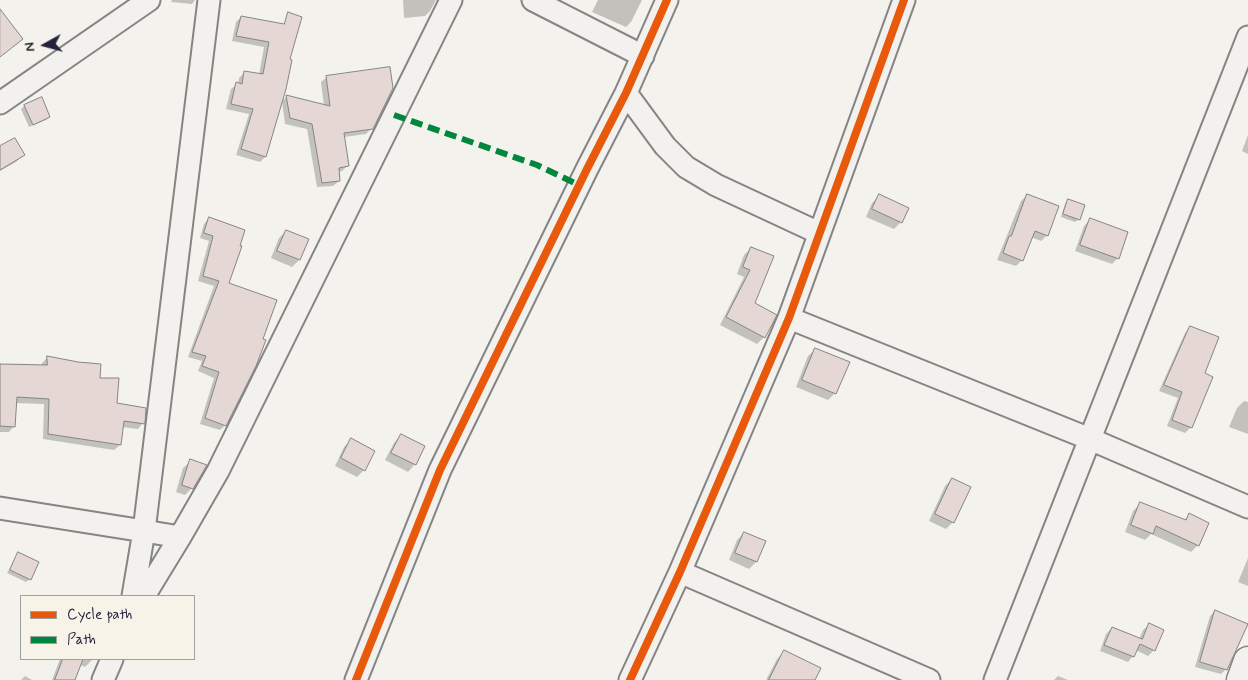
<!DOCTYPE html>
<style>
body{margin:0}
#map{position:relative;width:1248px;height:680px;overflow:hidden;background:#f4f2ec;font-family:Mynerve,sans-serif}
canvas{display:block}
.legend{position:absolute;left:20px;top:595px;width:175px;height:65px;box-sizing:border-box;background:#f7f3e8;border:1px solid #a29fa3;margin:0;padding:6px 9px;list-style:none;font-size:15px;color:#22223b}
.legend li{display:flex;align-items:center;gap:10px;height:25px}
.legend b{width:25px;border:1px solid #a29fa3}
.north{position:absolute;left:20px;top:20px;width:50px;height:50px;-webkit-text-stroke:4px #f7f3e8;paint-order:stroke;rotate:263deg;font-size:14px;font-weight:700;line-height:20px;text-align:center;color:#22223b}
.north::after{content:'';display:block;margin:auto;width:18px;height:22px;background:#22223b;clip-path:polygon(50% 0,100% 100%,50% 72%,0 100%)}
</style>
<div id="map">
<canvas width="1248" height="680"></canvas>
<ul class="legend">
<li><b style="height:6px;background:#e8590c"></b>Cycle path</li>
<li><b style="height:6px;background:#00873e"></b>Path</li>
</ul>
<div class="north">N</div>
</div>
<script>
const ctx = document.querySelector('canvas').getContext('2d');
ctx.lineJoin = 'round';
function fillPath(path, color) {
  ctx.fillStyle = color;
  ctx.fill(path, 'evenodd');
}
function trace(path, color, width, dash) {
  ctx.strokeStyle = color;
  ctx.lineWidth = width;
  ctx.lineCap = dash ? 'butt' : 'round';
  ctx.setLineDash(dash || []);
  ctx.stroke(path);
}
const shadow = new Path2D(`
 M172 0H195L192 4 171 2Z
 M403 0H436L430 11 425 16 404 18Z
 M598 0H642L631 22 626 27 592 12Z
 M241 17 297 28 288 60 279 108 265 157 260 162 236 155 249 114 226 109 231 89 237 84H238L239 78 245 72 259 75 264 47 232 41 236 22Z
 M327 77 372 128 366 134 344 137 347 166 342 171 338 172 339 181 333 186 317 187 307 129 285 124 282 101 287 96 324 106 321 82Z
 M41 99 49 117 46 120 29 127 21 109 24 106Z
 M1248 135V154L1242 151Z
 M0 148 23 155 16 162 0 171Z
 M1027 195 1047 235 1041 241 1031 237 1022 260 1016 266 997 260 1021 201Z
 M879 196 901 222 894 229 866 217 872 203Z
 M1069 200 1079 219 1075 222 1061 217 1065 204Z
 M209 218 228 284 225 425 220 430 200 424 214 378 198 371 202 361 188 357 214 286 198 281 209 241 200 238 204 224Z
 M1090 220 1118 258 1112 264 1075 251 1084 226Z
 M286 231 299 260 292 267 271 258 279 238Z
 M751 248 754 304 764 337 757 344 720 325 744 277 737 274 744 255Z
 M1190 327 1191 427 1185 433 1167 426 1178 398 1159 391 1185 333Z
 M816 349 835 393 828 400 796 387 808 356Z
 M48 357 98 379 115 404 143 423 138 429 122 427 120 445 114 450 43 439 44 404 15 403 14 426 9 432H0V365L42 366V363Z
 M1244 401 1248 402V434L1229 427 1237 408Z
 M401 435 415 464 408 472 385 460 394 443Z
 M351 440 364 470 357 477 335 466 344 447Z
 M191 461 192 488 185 495 176 492 183 468Z
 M952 479 953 522 946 529 929 521 945 486Z
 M1141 503 1183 521 1189 515 1198 545 1191 552 1151 534 1145 540 1125 532 1133 511Z
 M744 533 764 542 756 562 749 569 729 560 737 540Z
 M19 553 30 579 26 582 7 573Z
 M1248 558V586L1238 582Z
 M1215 611 1226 669 1221 674 1195 667 1210 616Z
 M1149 625 1154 650 1148 656 1136 650 1133 656 1128 662 1100 651 1106 634 1112 628 1139 639 1143 630Z
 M784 652 813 680H766L777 659Z
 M60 659H93L85 667 79 664 73 680H52Z
 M25 676 32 680H21Z
 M1058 676 1068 680H1054Z`);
const building = new Path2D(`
 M0 9 23 39 0 57Z
 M288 12 302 17 290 59 292 60 286 89 266 157 241 149 253 109 231 104 236 82 242 84 244 71 263 74 269 42 236 36 241 16 284 24Z
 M390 67 393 88 373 129 344 133 349 166 339 168 340 181 322 183 312 124 290 118 286 95 330 106 326 76Z
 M42 97 50 117 33 125 24 105Z
 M15 138 25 155 0 170V146Z
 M879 194 909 208 902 223 872 209Z
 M1027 194 1059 206 1048 236 1035 231 1023 261 1003 253 1009 236H1011Z
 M1068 199 1085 205 1080 220 1063 214Z
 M209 217 245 230 240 246H242L229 283 277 300 263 339 266 340 256 366 226 426 205 418 219 372 202 366 206 356 192 352 219 281 203 276 213 236 204 233Z
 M1090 218 1128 232 1119 259 1080 245Z
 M286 230 309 239 300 260 277 251Z
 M751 247 774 256 755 303 777 315 765 338 726 317 750 270 743 267Z
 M1190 326 1219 337 1205 373 1213 377 1192 428 1172 420 1182 392 1164 385Z
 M815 348 850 362 836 394 802 380Z
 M47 356 78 362 101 364 100 378H119L117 403 146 408 145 424 124 421 121 445 48 434 49 399 17 397 15 427 0 426V364L47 365Z
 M401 434 425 446 416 465 391 453Z
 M351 438 375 451 365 471 341 458Z
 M190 459 207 465 193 489 182 485Z
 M952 478 971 487 954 523 935 514Z
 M1140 502 1186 520 1189 513 1209 523 1199 546 1156 526 1153 534 1131 525Z
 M744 532 766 541 757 562 735 553Z
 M18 552 39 562 31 580 10 570Z
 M1215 610 1248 624 1227 670 1200 662Z
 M1149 623 1164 630 1155 651 1140 644 1134 657 1104 645 1112 627 1142 639Z
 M784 650 821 668 815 680H769Z
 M63 659H83L75 680H55Z`);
const street = new Path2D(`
 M533 0 643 56
 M626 93 665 146 686 167 716 185 819 233
 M0 103 149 0
 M789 318 1090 439 1248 507
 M0 508 144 531 209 0
 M680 572 929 680
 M133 596 144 531 180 537
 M144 596 180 537 218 471 451 0
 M103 680 112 659
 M356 680 440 470 587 169 626 93 667 0
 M630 680 680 572 789 318 904 0
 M995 680 1248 37`);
const secondary = new Path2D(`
 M1241 680 1248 661`);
const quiet = new Path2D(`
 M394 115 537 165 579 185`);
const cycleway = new Path2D(`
 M356 680 440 470 587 169 626 93 667 0
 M630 680 680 572 789 318 904 0`);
fillPath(shadow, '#0003');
fillPath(building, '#e5d8d4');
trace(building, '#858486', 1);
trace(street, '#858486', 25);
trace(secondary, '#858486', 31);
trace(street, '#f2f1ed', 21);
trace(secondary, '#f2f1ed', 28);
trace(quiet, '#00873e', 6, [12, 6]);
trace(cycleway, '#e8590c', 8);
</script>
